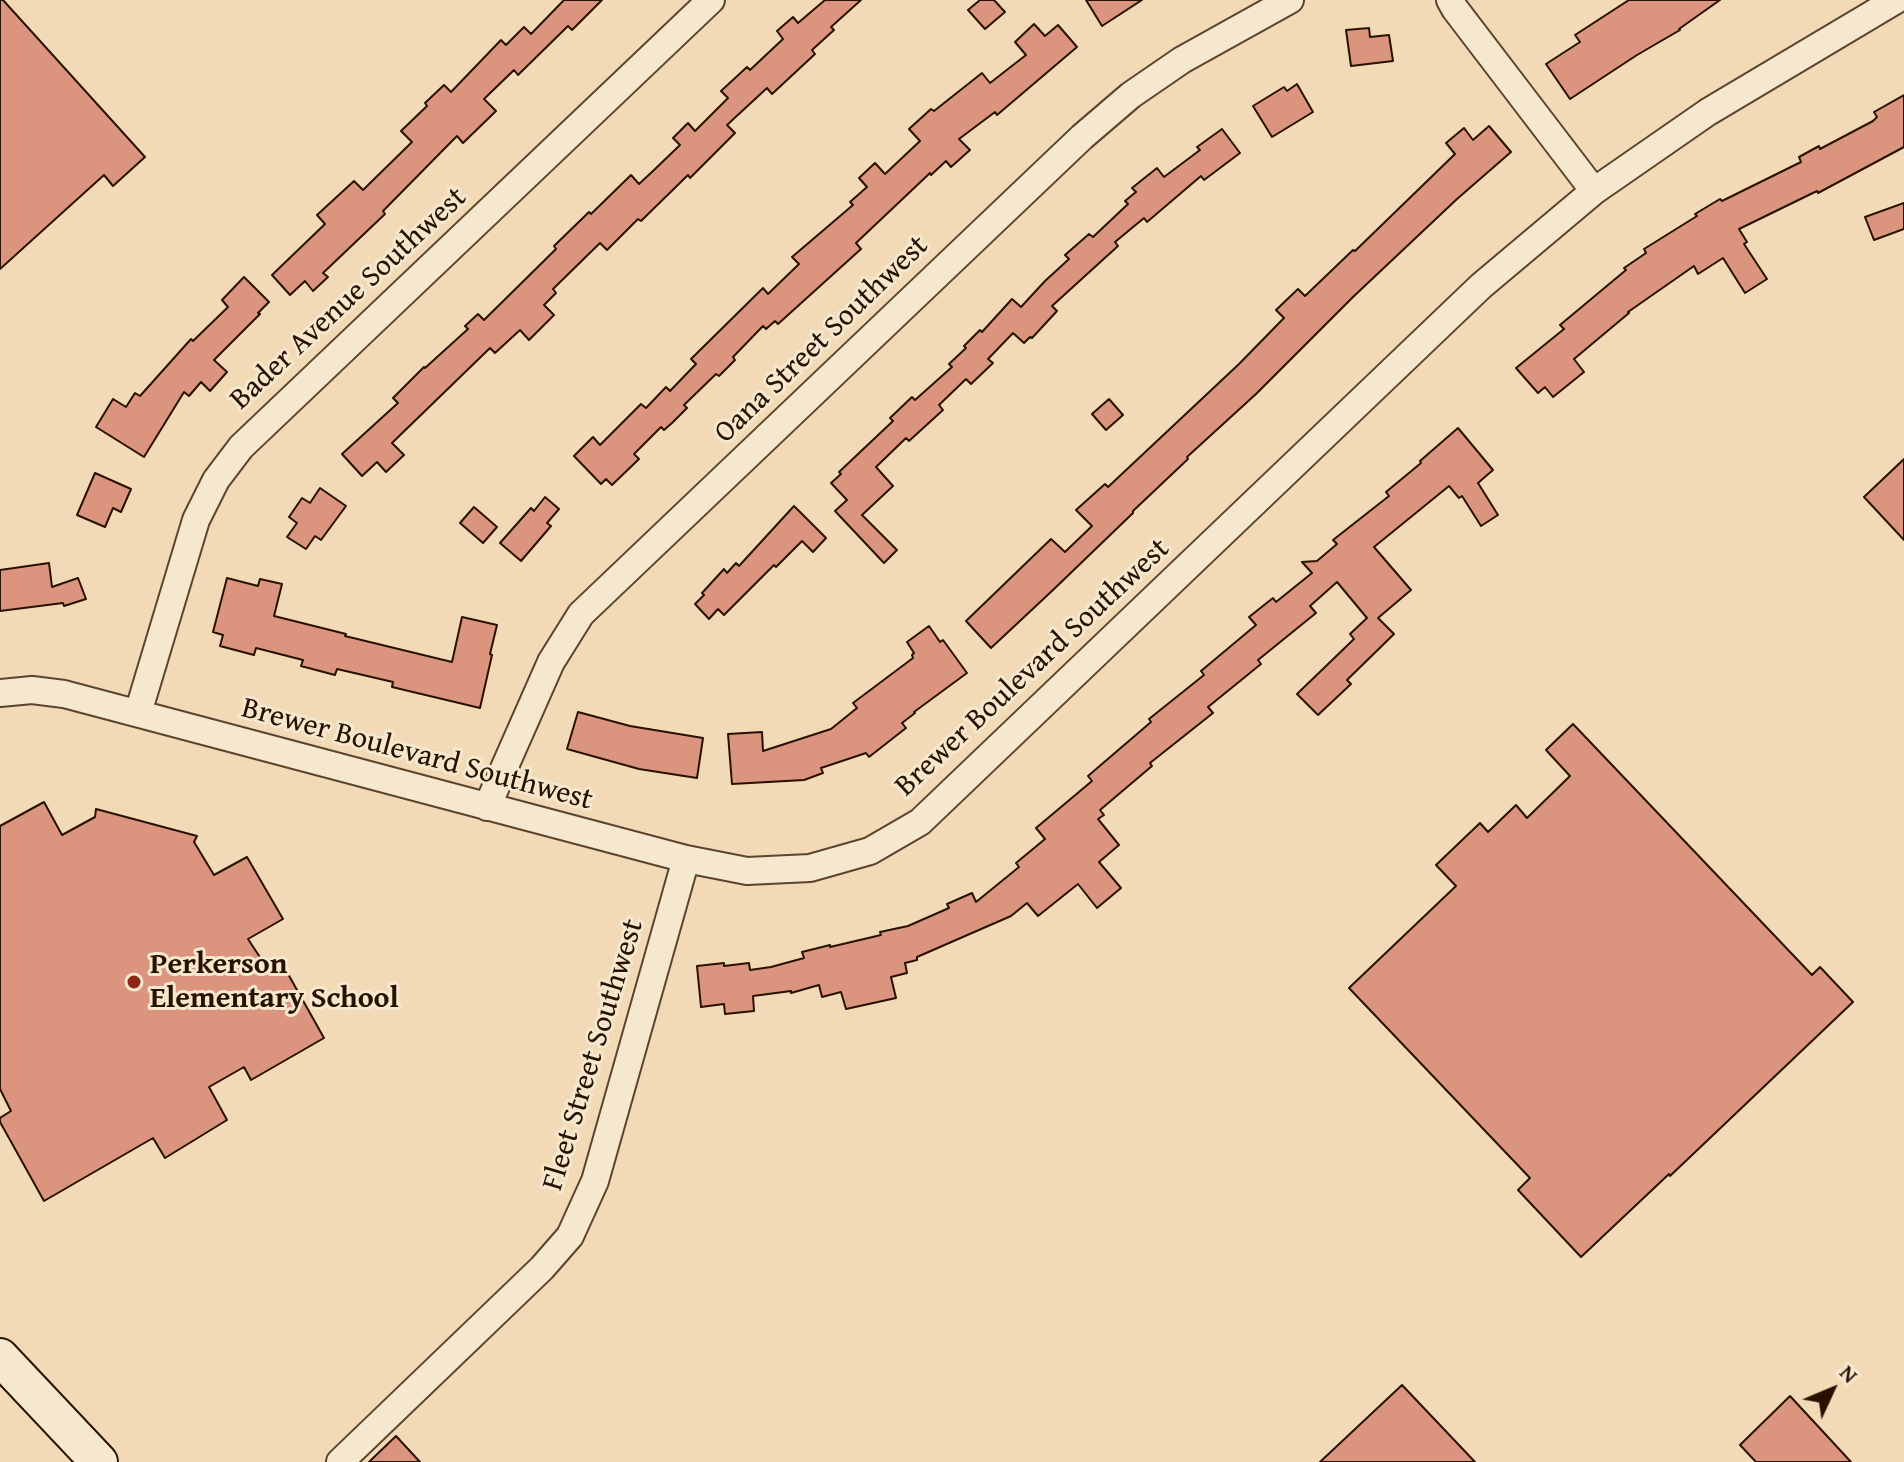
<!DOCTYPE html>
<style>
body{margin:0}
#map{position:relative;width:1904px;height:1462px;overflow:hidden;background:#f1dab5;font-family:"Gentium Book Plus",serif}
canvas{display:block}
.north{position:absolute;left:1792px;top:1350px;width:80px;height:80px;-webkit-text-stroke:6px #f6e7cf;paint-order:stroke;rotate:46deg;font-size:22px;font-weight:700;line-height:32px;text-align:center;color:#291100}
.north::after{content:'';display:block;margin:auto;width:28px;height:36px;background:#291100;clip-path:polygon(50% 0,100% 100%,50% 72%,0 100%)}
</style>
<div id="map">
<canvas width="1904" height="1462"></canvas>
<div class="north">N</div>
</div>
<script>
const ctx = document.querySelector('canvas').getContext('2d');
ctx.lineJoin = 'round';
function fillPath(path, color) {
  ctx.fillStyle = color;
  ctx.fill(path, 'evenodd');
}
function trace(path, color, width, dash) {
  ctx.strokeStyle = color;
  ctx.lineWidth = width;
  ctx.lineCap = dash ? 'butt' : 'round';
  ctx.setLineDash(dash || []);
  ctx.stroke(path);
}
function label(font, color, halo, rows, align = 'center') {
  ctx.font = font + ' "Gentium Book Plus",serif';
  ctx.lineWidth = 6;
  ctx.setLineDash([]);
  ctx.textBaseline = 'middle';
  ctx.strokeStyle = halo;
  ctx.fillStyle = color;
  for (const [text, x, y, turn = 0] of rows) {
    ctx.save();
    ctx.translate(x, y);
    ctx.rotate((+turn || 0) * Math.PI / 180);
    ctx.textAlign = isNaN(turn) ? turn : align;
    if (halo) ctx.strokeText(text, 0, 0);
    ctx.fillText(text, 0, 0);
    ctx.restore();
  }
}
const building = new Path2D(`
 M0 0H3L145 157 113 186 104 175 0 269Z
 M564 0H602L572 30 568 26 518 75 514 70 484 99 496 111 463 143 457 136 383 211 385 214 323 273 328 277 313 291 305 281 290 295 272 275 325 224 317 215 354 181 363 190 412 142 401 131 427 106 425 103 444 85 451 92 501 40 506 45 524 27 531 34Z
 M825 0H861L831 27 834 30 812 50 815 54 772 94 767 88 727 125 735 133 690 178 688 175 641 221 638 219 607 250 600 243 553 289 556 293 544 305 554 315 529 340 520 330 495 353 490 348 392 443 404 455 386 472 377 462 362 476 342 454 398 403 393 398 424 367 425 368 468 329 465 326 478 314 484 320 556 249 554 246 589 212 591 214 631 175 639 184 653 171 680 145 673 138 688 123 695 131 728 98 721 91 747 67 750 70 783 39 777 31 793 17 798 23Z
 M980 0H994L1005 12 985 29 968 10Z
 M1086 0H1142L1102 26Z
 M1629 0H1720L1679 29 1680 30 1637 55 1570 99 1546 64 1580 42 1575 35Z
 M1034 24 1045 36 1058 25 1077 47 997 115 995 112 959 139 970 150 951 167 946 161 931 175 930 173 856 243 861 249 778 324 775 321 766 329 763 326 733 357 735 360 719 376 716 374 684 405 687 408 672 423 664 430 661 427 634 454 639 459 612 485 606 479 601 484 574 456 593 437 600 445 641 404 646 408 666 387 670 391 696 364 691 359 763 288 768 294 799 264 792 257 853 205 850 202 867 187 859 178 875 163 885 174 920 141 909 129 931 109 934 111 982 73 990 83 1026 55 1015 42Z
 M1369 28 1370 37 1389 35 1393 61 1351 66 1346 30Z
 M1297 84 1313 112 1272 137 1253 106 1284 87 1287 91Z
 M1904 95V147L1818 193 1817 191 1739 229 1747 242 1744 244 1767 279 1745 293 1723 258 1698 274 1694 266 1628 312 1629 313 1574 359 1584 372 1553 397 1545 387 1538 393 1516 368 1564 329 1560 325 1626 270 1624 268 1646 253 1644 249 1697 216 1695 214 1720 199 1722 201 1801 162 1799 157 1819 146 1820 149 1873 121 1877 117 1874 112Z
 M1489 126 1511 152 1457 199 1353 297 1256 394 1187 457 1188 459 1133 511V513L1053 590 991 648 966 621 1051 539 1065 552 1092 526 1076 510 1105 484 1108 487 1239 364 1284 318 1276 310 1298 289 1305 296 1353 250 1355 251 1455 154 1446 143 1464 128 1473 140Z
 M1222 129 1240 153 1204 180 1201 176 1147 222 1144 218 1115 242 1118 246 1052 306 1057 311 1032 338 1030 337 1024 343 1013 333 988 359 993 363 971 384 966 379 939 405 943 410 909 441 906 438 876 467 893 486 862 515 897 550 884 563 835 511 847 500 831 483 841 474 839 472 893 421 890 418 912 397 915 400 952 367 949 364 966 348 964 346 980 330 982 332 1012 299 1021 307 1045 281 1069 259 1065 255 1089 234 1093 237 1128 204 1125 201 1136 192 1132 188 1157 168 1164 177 1200 150 1197 147Z
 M1904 203V229L1874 240 1865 217Z
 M244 277 269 302 258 313 260 314 214 360 227 372 210 391 201 382 189 396 184 392 144 457 96 427 113 399 126 407 135 393 140 396 191 339 193 341 228 307 222 300Z
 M1109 399 1123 415 1106 430 1092 414Z
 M1458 428 1493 470 1478 483 1498 515 1481 526 1462 496 1459 498 1449 486 1374 547 1411 590 1378 618 1394 634 1347 680 1351 684 1318 715 1297 694 1354 639 1350 634 1367 618 1337 582 1310 606 1316 613 1258 660 1261 664 1208 707 1213 713 1150 763 1152 766 1100 810 1104 815 1098 819 1119 845 1099 862 1121 888 1097 908 1078 884 1038 916 1027 903 1011 916 917 957V960L905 963 907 973 891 977 896 998 846 1009 841 992 822 997 819 985 791 993V991L753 996 754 1011 725 1014 724 1004 701 1007 697 966 724 963V966L749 963 750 970 771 967 804 958 802 952 830 945V947L881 935 880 932 908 926 949 908 947 904 972 893 976 902 1019 867 1016 863 1045 839 1036 828 1092 781 1088 776 1151 722 1149 719 1204 675 1201 671 1256 625 1249 617 1273 598 1276 602 1312 573 1302 562 1317 561 1337 544 1333 540 1389 496 1386 492 1421 463 1420 461Z
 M1904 459V540L1864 497Z
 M95 473 131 489 121 512 113 508 105 527 77 515Z
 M320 488 346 506 321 540 315 536 306 549 287 537 297 523 289 517 302 498 310 503Z
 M545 497 559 509 547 523 551 526 521 561 500 543 531 508 534 511Z
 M794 506 826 538 813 552 802 541 776 567 774 565 724 615 718 609 709 619 695 604 704 595 702 593 724 569 727 573 736 563 739 566Z
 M474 507 497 527 483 543 460 523Z
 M49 563 52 587 78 578 86 599 64 606 63 603 0 611V570Z
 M227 578 258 586 260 579 282 584 274 616 346 634 345 636 452 662 462 617 497 625 490 654 492 655 480 708 392 687 393 682 337 669 335 675 301 666 303 660 256 648 254 655 220 646 223 635 213 632Z
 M929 626 940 642 943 640 967 673 914 712 915 713 902 723 906 728 869 757 866 753 821 768 823 773 804 780 732 784 728 734 762 732 763 751 831 729 857 708 853 703 913 658 912 655 914 653 907 642Z
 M578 712 630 726 703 738 697 778 639 769 567 749Z
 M1573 724 1812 975 1820 967 1853 1002 1670 1176 1669 1174 1581 1257 1518 1190 1530 1178 1349 988 1456 886 1436 865 1480 823 1488 832 1516 805 1527 818 1570 776 1546 750Z
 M44 802 62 835 95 817 96 809 197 836 194 842 214 875 247 857 283 919 248 939 269 971 283 965 324 1038 251 1080 244 1067 209 1087 227 1120 165 1158 153 1138 44 1201 0 1122V1118L11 1111 0 1089V826Z
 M1402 1385 1475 1462H1320Z
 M1790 1396 1851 1462H1756L1740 1445Z
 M396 1436 420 1462H369Z`);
const street = new Path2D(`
 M1450 0 1455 9 1594 191
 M0 693 32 690 64 694 686 859 747 871 810 868 870 851 920 822 1481 286 1594 191 1708 112 1896 0
 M138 713 196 520 216 480 241 447 711 0
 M487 807 551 662 581 614 1082 137 1131 95 1182 60 1290 0
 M340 1462 542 1268 570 1236 595 1181 686 859`);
const secondary = new Path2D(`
 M0 1357 99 1462`);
const markers = [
 [134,982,8,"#8f2418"]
];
const streetNames = [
 ["Bader Avenue Southwest",349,299,-43],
 ["Oana Street Southwest",822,340,-44],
 ["Brewer Boulevard Southwest",1033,668,-43],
 ["Brewer Boulevard Southwest",417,755,15],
 ["Fleet Street Southwest",594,1055,-73]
];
const poiNames = [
 ["Perkerson",150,965],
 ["Elementary School",150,999]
];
fillPath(building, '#db957f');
trace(building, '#291100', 2);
trace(street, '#5b432d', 30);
trace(secondary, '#291100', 40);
trace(street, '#f6e7cf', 26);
trace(secondary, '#f6e7cf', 36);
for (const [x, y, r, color] of markers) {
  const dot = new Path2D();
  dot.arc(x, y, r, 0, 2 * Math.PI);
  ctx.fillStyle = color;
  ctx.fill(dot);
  trace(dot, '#f6e7cf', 3);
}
label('30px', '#291100', '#f6e7cf', streetNames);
label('bold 30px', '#291100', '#f6e7cf', poiNames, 'left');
</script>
